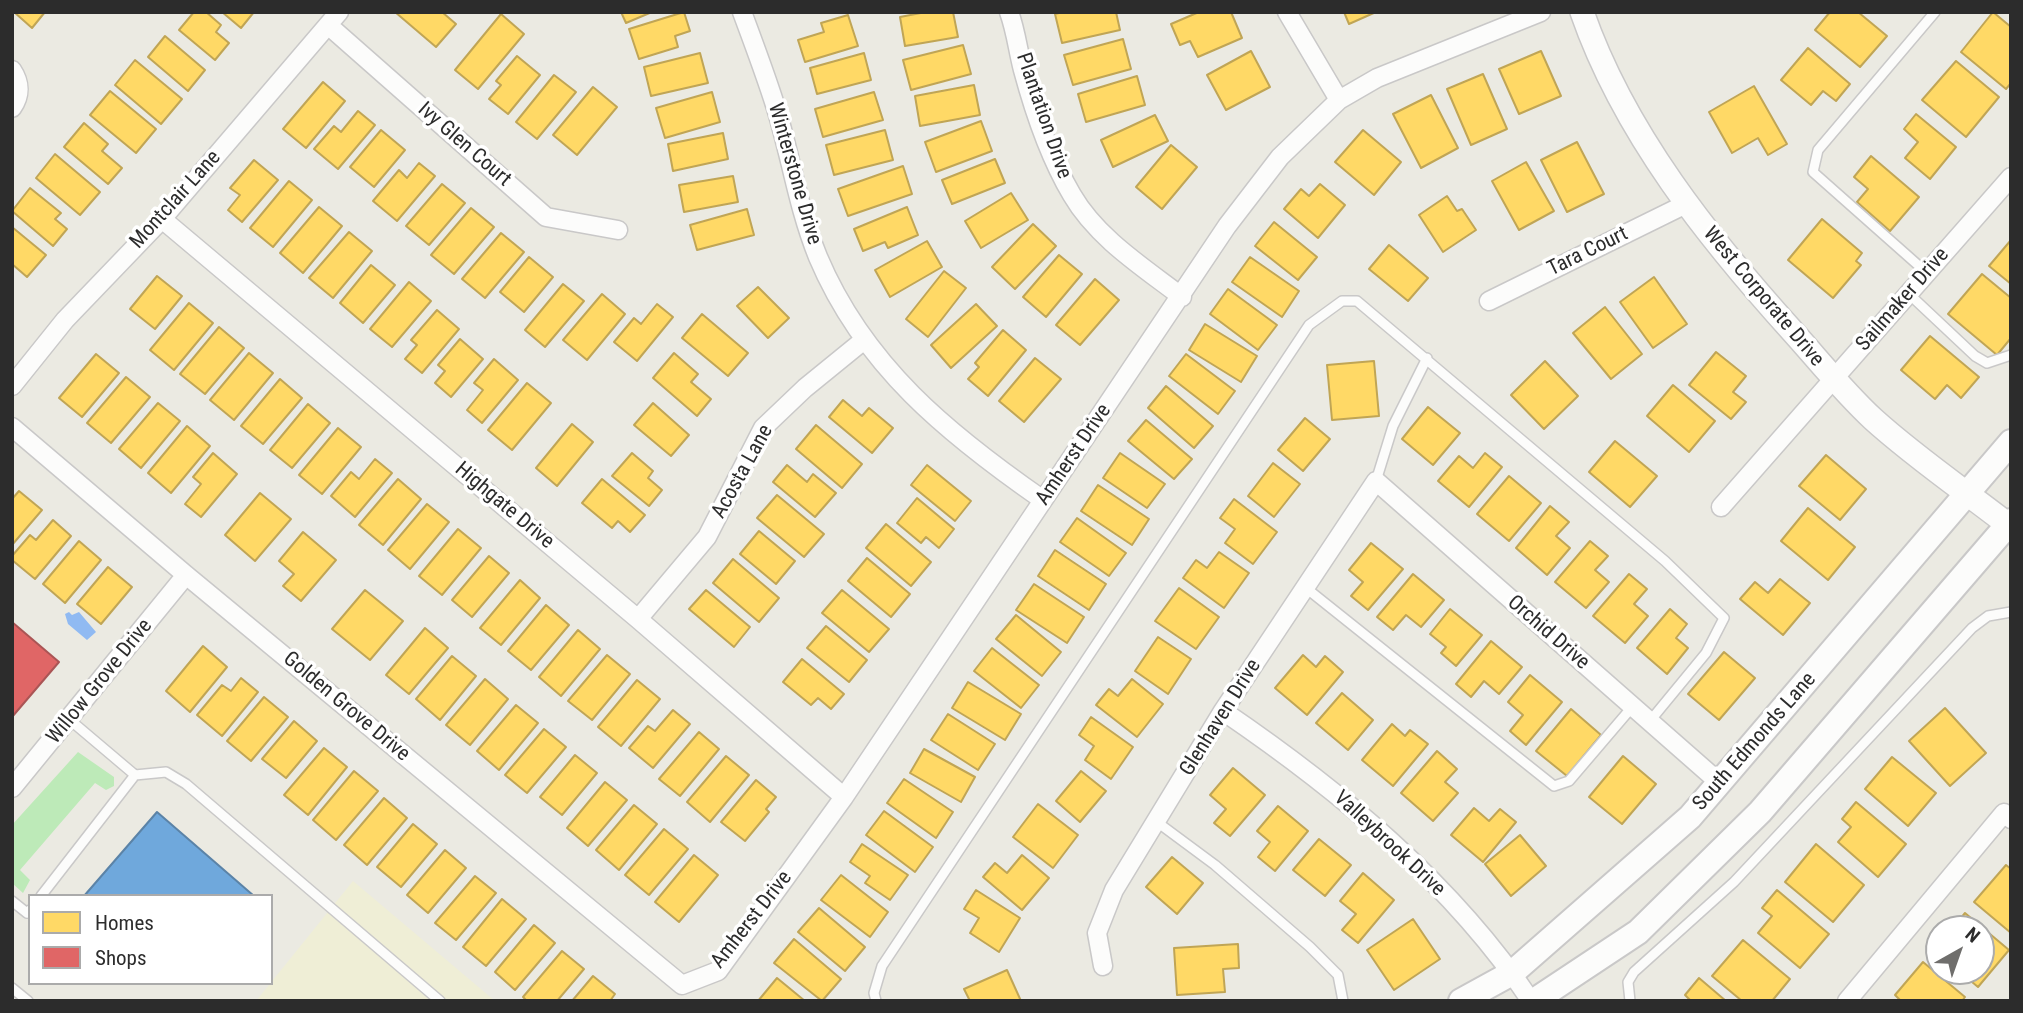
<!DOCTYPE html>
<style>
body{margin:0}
#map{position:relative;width:2023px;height:1013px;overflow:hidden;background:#ebeae2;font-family:"Roboto Condensed",sans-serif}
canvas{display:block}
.frame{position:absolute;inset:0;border:14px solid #2c2c2c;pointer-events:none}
.legend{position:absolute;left:28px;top:894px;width:245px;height:91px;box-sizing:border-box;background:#fff;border:2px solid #ababab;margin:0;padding:9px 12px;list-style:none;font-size:21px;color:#2c2c2c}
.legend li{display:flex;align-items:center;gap:14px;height:35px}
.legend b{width:35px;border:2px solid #ababab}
.north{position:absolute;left:1925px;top:915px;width:70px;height:70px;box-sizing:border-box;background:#fff;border:2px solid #ababab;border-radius:50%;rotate:40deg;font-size:19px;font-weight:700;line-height:28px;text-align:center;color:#2c2c2c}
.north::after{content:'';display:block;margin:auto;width:24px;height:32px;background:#6f6e6c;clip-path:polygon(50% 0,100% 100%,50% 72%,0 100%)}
</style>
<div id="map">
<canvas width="2023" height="1013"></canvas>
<div class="frame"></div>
<ul class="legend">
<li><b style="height:19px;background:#ffd966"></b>Homes</li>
<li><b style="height:19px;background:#e06666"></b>Shops</li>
</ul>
<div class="north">N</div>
</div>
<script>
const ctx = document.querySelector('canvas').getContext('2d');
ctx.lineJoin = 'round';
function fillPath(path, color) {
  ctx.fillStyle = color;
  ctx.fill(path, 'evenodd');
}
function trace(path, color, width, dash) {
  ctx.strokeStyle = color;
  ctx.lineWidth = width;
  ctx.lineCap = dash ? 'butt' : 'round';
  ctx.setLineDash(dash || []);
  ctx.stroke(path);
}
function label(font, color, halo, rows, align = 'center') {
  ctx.font = font + ' "Roboto Condensed",sans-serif';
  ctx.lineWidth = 7;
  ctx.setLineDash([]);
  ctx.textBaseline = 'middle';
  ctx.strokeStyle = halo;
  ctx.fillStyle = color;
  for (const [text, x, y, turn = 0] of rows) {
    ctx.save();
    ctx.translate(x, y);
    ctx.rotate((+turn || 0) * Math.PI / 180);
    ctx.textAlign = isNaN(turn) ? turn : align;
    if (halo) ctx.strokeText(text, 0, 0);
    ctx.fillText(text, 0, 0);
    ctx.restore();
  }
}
const education = new Path2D(`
 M353 881 495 1001H256Z`);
const green = new Path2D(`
 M78 752 114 777V786L106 790 95 783 20 870 30 880 23 893 12 883V825Z`);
const water = new Path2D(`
 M69 612 72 615 79 612 96 632 87 640 68 624 65 614Z`);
const homes = new Path2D(`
 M14 12H45L32 28Z
 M194 12H206L221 25 216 32 229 43 215 60 179 30Z
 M222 12H254L241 28Z
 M395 12H442L456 24 436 47Z
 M621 12H652L626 23Z
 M684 12 690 31 675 36 678 47 639 59 629 29Z
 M926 12H953L958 37 905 46 900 17Z
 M1063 12H1116L1120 30 1062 43 1055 14Z
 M1199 12H1231L1242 38 1198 57 1190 41 1180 45 1171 24Z
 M1344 12H1376L1349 24Z
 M1830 12H1858L1887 36 1860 67 1815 30Z
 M1993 12 2011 27V83L2006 89 1961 52Z
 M501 14 524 34 478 89 455 70Z
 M848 15 858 46 805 62 798 40 824 32 821 23Z
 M165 36 205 70 188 91 148 57Z
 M1123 39 1131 69 1073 85 1064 55Z
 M963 45 971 74 911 90 903 60Z
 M1808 48 1850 84 1836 101 1823 91 1811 105 1781 80Z
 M1251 51 1270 87 1226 110 1207 75Z
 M1541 51 1561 96 1519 114 1499 69Z
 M700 53 708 83 651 96 644 67Z
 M864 53 871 80 817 94 810 68Z
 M517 56 540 75 508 114 489 99 501 85 496 81Z
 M135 60 182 99 161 124 115 85Z
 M1956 61 1999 97 1966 137 1922 100Z
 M1483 74 1507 129 1471 145 1447 89Z
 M554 75 576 92 537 139 516 122Z
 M1137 76 1145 105 1086 122 1078 94Z
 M323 82 345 101 306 148 283 129Z
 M974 85 980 115 920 126 915 96Z
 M1754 86 1787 144 1768 155 1758 138 1732 153 1709 112Z
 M593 87 617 107 577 155 553 135Z
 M110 91 156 129 136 153 90 115Z
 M712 92 720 122 665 138 656 108Z
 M874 92 883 120 823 137 815 109Z
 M1431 95 1458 148 1421 168 1393 114Z
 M358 111 375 125 338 169 314 149 334 126 341 132Z
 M1916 114 1956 147 1930 179 1905 158 1918 142 1904 129Z
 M1155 115 1168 141 1113 167 1101 140Z
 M981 121 992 151 936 172 925 142Z
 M84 123 108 144 102 151 122 168 108 184 64 147Z
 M381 130 405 150 374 187 350 167Z
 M885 130 893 160 834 175 826 145Z
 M1363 130 1401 162 1374 195 1335 162Z
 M723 133 728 159 673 171 668 144Z
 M1577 142 1604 194 1567 212 1541 160Z
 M1171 145 1197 167 1162 209 1136 187Z
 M55 154 100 192 80 215 36 178Z
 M1871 156 1919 197 1890 231 1857 202 1868 189 1854 177Z
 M995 159 1005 183 952 204 942 180Z
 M254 160 278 180 242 222 228 210 240 195 230 188Z
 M1526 162 1554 211 1519 230 1492 181Z
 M419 163 435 176 397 221 373 201 399 170 407 178Z
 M903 166 912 194 848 216 838 189Z
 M733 176 738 202 684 212 679 185Z
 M289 181 312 200 273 247 250 228Z
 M442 184 465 203 429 245 406 226Z
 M1320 184 1345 205 1318 238 1284 209 1301 189 1309 196Z
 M30 188 61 213 55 219 67 229 53 246 12 211Z
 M1011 193 1028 220 981 248 965 221Z
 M1447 196 1457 211 1462 209 1476 230 1443 252 1419 215Z
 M319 207 342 226 303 273 280 253Z
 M907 207 918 235 888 248 885 242 863 251 854 229Z
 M471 208 494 227 454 274 431 255Z
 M747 209 754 235 697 250 690 225Z
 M1822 219 1862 253 1856 261 1861 265 1833 298 1788 260Z
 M1274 222 1317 257 1298 280 1255 246Z
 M1033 224 1056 246 1015 289 992 267Z
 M12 227 46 255 27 277 12 264Z
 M349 232 372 251 333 298 309 278Z
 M501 233 524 252 485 298 462 279Z
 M2011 240V284L1989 266Z
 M927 241 942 267 890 297 875 270Z
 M1389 245 1428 278 1408 301 1369 269Z
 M1059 255 1082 274 1046 317 1023 297Z
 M529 257 553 277 524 312 500 292Z
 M1250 257 1299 291 1282 317 1232 282Z
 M371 265 395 285 363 323 340 303Z
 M944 271 966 288 928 337 906 319Z
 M1982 274 2011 298V338L1997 355 1948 314Z
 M157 276 182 296 155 329 130 309Z
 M1654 277 1687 324 1653 348 1620 302Z
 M1095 279 1119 300 1080 345 1056 325Z
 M409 282 431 301 392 347 370 329Z
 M563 284 584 301 545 347 525 330Z
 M758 287 789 318 768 338 737 306Z
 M1228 289 1277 325 1258 350 1210 314Z
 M602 294 625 314 587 360 563 340Z
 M189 303 213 323 174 370 150 350Z
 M657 304 673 317 637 361 614 342 634 318 641 324Z
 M976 304 997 326 951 368 931 345Z
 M1605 307 1642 354 1611 379 1573 333Z
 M437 310 459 329 422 373 405 359 417 345 411 340Z
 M702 314 748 353 728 376 682 338Z
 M1205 324 1257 356 1241 382 1189 350Z
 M219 327 244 348 205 394 180 374Z
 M1003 330 1026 350 988 396 968 379 979 367 975 363Z
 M1930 336 1979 377 1961 398 1947 385 1935 399 1901 370Z
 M460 339 483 359 451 397 435 383 445 371 438 365Z
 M1716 352 1746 376 1733 392 1746 402 1731 419 1689 385Z
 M249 353 273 373 234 420 210 400Z
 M674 353 698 374 691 382 711 399 697 416 653 378Z
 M96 354 119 373 82 417 59 398Z
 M1186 354 1235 391 1218 414 1169 376Z
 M1035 358 1061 379 1024 422 999 401Z
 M494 359 518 380 482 423 467 410 483 390 474 383Z
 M1374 361 1379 416 1332 420 1327 365Z
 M1545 361 1578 396 1544 429 1511 395Z
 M126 377 150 397 111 443 87 423Z
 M280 379 302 398 263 444 241 426Z
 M527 383 551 403 512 450 488 430Z
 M1673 385 1715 421 1689 452 1647 416Z
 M1166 386 1213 426 1194 448 1148 408Z
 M843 400 862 416 869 408 893 428 872 453 829 417Z
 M158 403 180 421 141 468 119 449Z
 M653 403 689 435 671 456 634 425Z
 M308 404 330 423 292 468 270 450Z
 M1428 407 1460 433 1433 465 1402 439Z
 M1305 418 1330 439 1303 471 1278 450Z
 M1146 420 1192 459 1174 479 1128 441Z
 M572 424 593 442 557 486 536 468Z
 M816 425 862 464 842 488 796 449Z
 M187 426 210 446 171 493 148 473Z
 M338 428 361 447 322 494 299 475Z
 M1615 441 1657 476 1630 507 1589 472Z
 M213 453 237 474 201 517 185 504 201 484 193 477Z
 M632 453 653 471 648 478 662 490 649 506 612 476Z
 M1120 453 1165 484 1147 508 1103 478Z
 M1485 453 1502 467 1469 507 1438 481 1459 456 1473 468Z
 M1826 455 1866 489 1840 520 1799 486Z
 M375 459 392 473 355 517 331 496 351 472 359 479Z
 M1273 463 1300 484 1274 517 1248 496Z
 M787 465 807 482 813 474 836 493 815 517 773 482Z
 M927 465 971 501 955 521 911 485Z
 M1509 476 1541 503 1509 541 1477 514Z
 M398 479 421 499 383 545 359 525Z
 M602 479 645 515 630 532 618 521 612 528 582 503Z
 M1098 485 1149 519 1132 545 1081 511Z
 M19 491 42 510 12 545V499Z
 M260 493 291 519 255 561 225 535Z
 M777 495 824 534 804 557 757 518Z
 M917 498 954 529 939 548 926 537 921 543 897 523Z
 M1234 499 1277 532 1253 564 1225 543 1235 529 1220 518Z
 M427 504 449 522 410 569 388 550Z
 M1550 506 1569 522 1556 536 1570 548 1547 575 1516 548Z
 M1808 508 1855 547 1828 580 1781 541Z
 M1077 518 1126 553 1109 576 1060 542Z
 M53 520 71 536 35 579 12 560V556L30 535 36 540Z
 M886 524 931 562 911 586 866 548Z
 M458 529 481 548 442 595 419 576Z
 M759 531 795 561 776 584 740 554Z
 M303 532 336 560 301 601 283 586 294 574 279 561Z
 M79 541 101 560 65 603 43 584Z
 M1590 541 1608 556 1595 570 1609 582 1586 608 1555 582Z
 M1371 543 1403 569 1368 610 1351 596 1363 582 1349 570Z
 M1055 550 1106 584 1089 610 1038 576Z
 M1219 552 1249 573 1224 608 1183 578 1196 560 1207 568Z
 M489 556 509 573 472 617 452 600Z
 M867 558 910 594 891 617 848 581Z
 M733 559 779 598 759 622 713 583Z
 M108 567 132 587 101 624 77 604Z
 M1413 574 1444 600 1421 627 1406 615 1393 630 1377 617Z
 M1629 574 1647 589 1634 604 1648 616 1625 643 1593 616Z
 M1780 579 1810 603 1783 635 1740 599 1755 582 1768 593Z
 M520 580 540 598 501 645 480 628Z
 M1034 584 1084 617 1067 643 1016 610Z
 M1179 588 1219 617 1196 649 1155 621Z
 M365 590 403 621 370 660 332 629Z
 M706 590 750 627 734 647 689 609Z
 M842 590 889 629 869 652 822 613Z
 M546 605 569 625 531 670 508 651Z
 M1450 609 1482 635 1456 666 1441 653 1446 647 1430 634Z
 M1670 609 1687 624 1676 638 1688 648 1667 674 1637 648Z
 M1016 615 1061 652 1042 676 996 639Z
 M826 626 867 660 849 682 807 648Z
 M425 628 448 648 409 694 386 675Z
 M578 630 600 649 561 696 539 677Z
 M1158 637 1191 659 1168 694 1135 671Z
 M1491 641 1522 667 1499 694 1484 681 1471 697 1456 684Z
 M203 646 227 667 190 712 166 691Z
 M992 648 1039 685 1021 708 974 671Z
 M1724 652 1755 678 1719 720 1688 694Z
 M607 655 630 674 592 720 568 701Z
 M1303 655 1316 667 1325 656 1343 672 1307 715 1275 688Z
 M452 656 476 676 440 720 416 699Z
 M802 659 844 694 831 709 818 698 811 705 783 682Z
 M1530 675 1562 702 1526 745 1510 731 1523 715 1508 702Z
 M241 678 258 692 222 736 197 715 222 685 231 691Z
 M485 679 508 699 470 745 446 725Z
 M1132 679 1163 704 1137 737 1096 705 1109 689 1118 696Z
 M637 680 660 699 621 746 598 727Z
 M968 682 1021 714 1005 740 952 708Z
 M1342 693 1373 720 1348 750 1316 723Z
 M264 697 288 717 251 761 227 741Z
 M516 705 538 723 499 770 477 751Z
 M1945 708 1986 753 1950 786 1909 741Z
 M1571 709 1601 735 1567 776 1536 751Z
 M673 710 690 724 653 768 629 748 648 726 655 731Z
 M948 714 995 744 978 770 931 740Z
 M1091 717 1133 747 1111 779 1085 760 1094 746 1079 735Z
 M294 721 317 741 286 778 262 759Z
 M1392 724 1405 736 1410 730 1428 744 1393 786 1362 760Z
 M544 729 566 747 527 793 505 775Z
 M699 732 719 749 680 796 659 779Z
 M324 748 347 767 308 815 284 795Z
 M924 749 975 777 961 802 910 773Z
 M1437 751 1457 769 1445 782 1458 793 1433 821 1401 793Z
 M575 755 597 773 562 815 540 797Z
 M726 756 749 775 710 822 687 802Z
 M1623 756 1656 784 1622 824 1589 797Z
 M1892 757 1936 793 1908 826 1865 789Z
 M1233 768 1265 795 1230 836 1214 823 1226 809 1210 795Z
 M354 771 378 791 336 840 313 820Z
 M1081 771 1106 791 1080 822 1056 801Z
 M904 779 953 812 936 838 887 803Z
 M756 780 776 797 766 809 769 812 745 841 721 822Z
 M605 782 627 800 588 846 567 828Z
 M384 798 407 818 367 865 344 845Z
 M1856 802 1906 844 1878 877 1838 842 1851 827 1842 819Z
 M1038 804 1078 835 1053 868 1013 837Z
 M634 805 657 824 619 870 596 850Z
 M1278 806 1308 831 1275 871 1258 857 1270 842 1257 831Z
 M1474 808 1489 821 1500 809 1516 822 1483 862 1451 835Z
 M884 811 933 847 915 872 866 835Z
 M413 824 437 844 401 887 377 867Z
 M664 829 688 849 649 895 625 875Z
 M1520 835 1546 866 1511 896 1485 864Z
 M1319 839 1351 865 1325 896 1293 870Z
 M862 844 908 875 890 900 865 883 870 876 850 862Z
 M1816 844 1864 885 1833 922 1785 882Z
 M445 850 466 868 428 913 407 895Z
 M694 855 718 875 679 922 655 902Z
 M1022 855 1049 878 1022 910 983 877 995 863 1007 873Z
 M1172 857 1203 883 1177 914 1146 887Z
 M2006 865 2011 869V933L1974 902Z
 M1363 873 1394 900 1358 943 1342 930 1356 914 1340 901Z
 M841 875 888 912 870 937 821 900Z
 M475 876 496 893 456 940 435 923Z
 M976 890 1020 918 999 952 970 933 979 918 964 909Z
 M1777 890 1829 934 1800 968 1758 933 1772 916 1762 908Z
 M502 899 526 919 486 966 463 947Z
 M819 908 865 947 845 971 798 932Z
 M1965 913 2009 950 1978 987 1959 971H1981V929H1952Z
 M1413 919 1440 959 1394 990 1367 950Z
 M534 925 555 943 515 990 495 972Z
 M794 939 841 979 822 1001 774 963Z
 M1743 940 1790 979 1772 1001H1742L1712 976Z
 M1238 944 1239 968 1223 969 1225 992 1177 995 1174 948Z
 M562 951 584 969 557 1001H527L523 997Z
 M1923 962 1965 997 1962 1001H1901L1895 995Z
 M1007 970 1021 1001H970L964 989Z
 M593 976 615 994 610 1001H572Z
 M777 978 805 1001H758Z
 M1699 978 1726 1001H1691L1685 995Z`);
const shops = new Path2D(`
 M12 622 59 662 12 717Z`);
const schools = new Path2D(`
 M157 812 254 896H84Z`);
const service = new Path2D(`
 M1927 273 1813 172 1818 150 1935 12
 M1909 294 1975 356 1987 363 2011 355
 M1376 481 1393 426 1427 358
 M1306 588 1554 786 1569 781 1633 706
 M70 720 135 775 166 772 186 784 440 1001
 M1157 822 1215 865 1310 947 1338 975 1343 1001
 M41 896 135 775
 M12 901 27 913 30 910
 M12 988 28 1001
 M876 1001 874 993 882 966 1309 325 1342 301H1357L1665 561 1724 618 1706 653 1650 721
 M1630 1001 1628 982 1634 972 1734 882 1972 628 1988 616 2011 612`);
const minor = new Path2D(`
 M742 12C754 44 766 76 776 108 791 157 798 208 818 257 864 366 948 434 1043 500
 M1009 12C1016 31 1018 51 1023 70 1034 111 1050 158 1072 195 1097 238 1143 267 1182 297
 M1287 12 1339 100
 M328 25 546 217 618 230
 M12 70C20 82 21 95 12 108
 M162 219 638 619 844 797
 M1489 301 1686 204
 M12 386 65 320 162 219 339 12
 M12 427 186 575 682 985 718 971 844 797 1227 226 1280 157 1339 100 1377 78 1541 12
 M1721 507 2011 177
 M638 619 707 537 763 428 805 388 864 340
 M1223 711C1339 790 1452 883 1531 1001
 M12 788 186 575
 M1103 966 1097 933 1114 890 1223 711 1376 481 1721 784
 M1847 1001 2004 813 2011 819`);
const tertiary = new Path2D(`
 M1582 12C1624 133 1709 239 1794 333 1820 362 1844 392 1873 419 1916 458 1965 491 2011 527`);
const secondary = new Path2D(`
 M1461 1001 1512 973 1690 817 2011 442
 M1534 1001 1638 932 1760 812 2011 521`);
const streetNames = [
 ["Plantation Drive",1043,116,71],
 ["Ivy Glen Court",464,145,41],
 ["Winterstone Drive",794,174,74],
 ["Montclair Lane",176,200,-48],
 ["Tara Court",1588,252,-26],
 ["West Corporate Drive",1763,297,50],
 ["Sailmaker Drive",1903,300,-49],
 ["Amherst Drive",1074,455,-56],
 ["Acosta Lane",743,472,-61],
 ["Highgate Drive",504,506,40],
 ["Orchid Drive",1548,633,41],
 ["Willow Grove Drive",100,682,-51],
 ["Golden Grove Drive",346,707,40],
 ["Glenhaven Drive",1221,718,-58],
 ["South Edmonds Lane",1755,742,-49],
 ["Valleybrook Drive",1389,844,43],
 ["Amherst Drive",752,920,-52]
];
fillPath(education, '#efeed6');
fillPath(green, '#bdeab8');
fillPath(water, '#90baf2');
fillPath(homes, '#ffd966');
trace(homes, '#c0a555', 2);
fillPath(shops, '#e06666');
trace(shops, '#a55', 2);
fillPath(schools, '#6fa8dc');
trace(schools, '#5b83a7', 2);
trace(service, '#c9c8c8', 12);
trace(minor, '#c9c8c8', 21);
trace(tertiary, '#c9c8c8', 26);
trace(secondary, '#c9c8c8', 28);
trace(service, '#fcfcfb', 9);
trace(minor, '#fcfcfb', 18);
trace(tertiary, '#fcfcfb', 23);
trace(secondary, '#fcfcfb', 24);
label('21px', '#2c2c2c', '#fff', streetNames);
</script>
